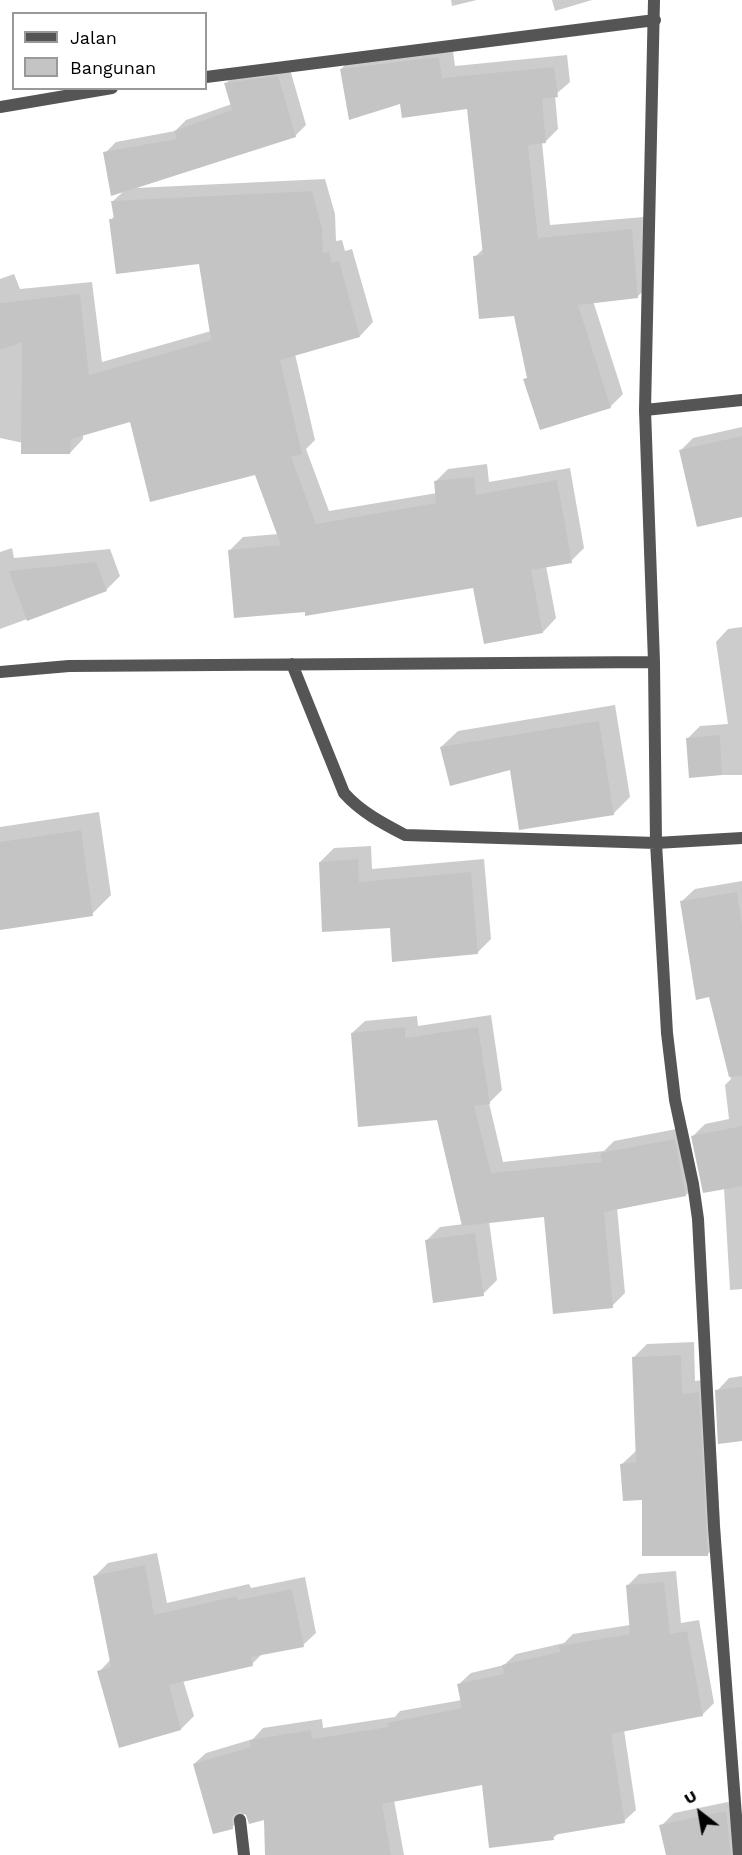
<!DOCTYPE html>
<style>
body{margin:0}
#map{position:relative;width:742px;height:1855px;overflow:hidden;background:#fff;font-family:"Work Sans",sans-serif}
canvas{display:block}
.legend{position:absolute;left:12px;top:12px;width:195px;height:78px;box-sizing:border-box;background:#fff;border:2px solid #999;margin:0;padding:8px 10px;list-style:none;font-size:18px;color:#000}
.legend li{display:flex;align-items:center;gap:12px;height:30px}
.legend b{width:30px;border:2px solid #999}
.north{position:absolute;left:670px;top:1783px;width:60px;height:60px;-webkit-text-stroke:4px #fff;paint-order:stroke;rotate:329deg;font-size:16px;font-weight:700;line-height:24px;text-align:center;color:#000}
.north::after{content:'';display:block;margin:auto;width:21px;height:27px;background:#000;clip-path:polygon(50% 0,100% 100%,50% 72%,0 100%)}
</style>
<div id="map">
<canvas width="742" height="1855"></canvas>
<ul class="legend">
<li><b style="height:8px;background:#555"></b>Jalan</li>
<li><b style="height:16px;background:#c4c4c4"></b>Bangunan</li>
</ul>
<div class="north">U</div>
</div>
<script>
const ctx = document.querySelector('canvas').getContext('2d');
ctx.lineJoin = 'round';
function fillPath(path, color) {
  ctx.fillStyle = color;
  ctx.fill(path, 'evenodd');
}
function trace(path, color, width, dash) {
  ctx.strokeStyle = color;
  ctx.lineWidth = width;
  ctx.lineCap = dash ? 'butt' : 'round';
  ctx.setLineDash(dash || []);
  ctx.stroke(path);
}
const shadow = new Path2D(`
 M451 0H477L452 6Z
 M552 0H592L555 11Z
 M452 44 455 66 567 55 570 82 555 95 558 129 545 142H542L550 225 644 217 651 284 637 297 593 301 623 394 610 407 525 380 529 376 515 314 475 257 484 248 468 107 402 102 341 69 354 56Z
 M289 66 306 125 295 136 136 188 325 179 335 214 336 241 342 240 345 251 352 249 373 322 360 336 295 354 315 440 306 449 329 511 437 493 435 482 448 469 487 464 489 482 570 468 584 548 571 561 546 566 556 618 543 632 474 586 306 610 230 550 243 537 278 534 256 474 131 420 83 433V439L70 453 0 438V279L14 274 20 289 92 282 102 362 211 331 200 262 111 220 115 215 113 201 124 191 105 153 116 142 175 131 186 120 232 104 226 83 237 73Z
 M742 427V492L681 450 693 438Z
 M12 548 14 558 110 549 120 576 106 590 0 629V552Z
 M742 627V775H713L688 738 700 726 728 724 716 642 728 629Z
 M615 705 630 797 613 814 511 768 441 747 458 731Z
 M99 812 111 895 92 914 0 928V827Z
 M371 846 372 869 484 859 491 939 477 953 391 926 320 862 334 848Z
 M742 881V1289L730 1290 724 1188 693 1136 705 1124 729 1119 725 1085 731 1079 710 996 682 901 695 889Z
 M491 1015 502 1090 489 1103 503 1162 604 1151 614 1141 687 1127 698 1182 686 1195 617 1208 625 1293 612 1306 545 1216 489 1221 497 1280 483 1294 426 1241 440 1227 464 1224 438 1118 352 1033 365 1021 417 1016 418 1026Z
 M694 1342 695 1381 712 1379 721 1541 707 1555 644 1498 622 1464 637 1450 633 1358 647 1344Z
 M742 1376V1440L717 1391 729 1378Z
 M157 1553 167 1603 249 1584 251 1588 305 1577 316 1633 303 1645 263 1653 252 1664 183 1680 194 1716 181 1729 120 1746 99 1672 111 1659 95 1576 108 1563Z
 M676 1571 681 1623 699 1620 714 1703 702 1715 624 1730 636 1810 624 1821 559 1833 553 1838 483 1783 394 1800 404 1855H266L265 1818 244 1812V1815L232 1827 194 1764 206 1753 253 1739 263 1728 322 1719 323 1728 395 1717 400 1711 462 1700 459 1684 471 1673 504 1665 516 1654 564 1643 573 1634 630 1625 627 1586 639 1574Z
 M733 1801 742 1855H667L661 1826 674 1813Z`);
const building = new Path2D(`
 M439 57 442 78 554 67 558 97 542 99 546 143 528 145 538 238 632 229 638 298 578 305 611 408 540 430 523 379 527 378 514 316 479 319 473 256 483 255 467 109 402 118 400 104 349 120 340 69Z
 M278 76 296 137 111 196 103 152 177 139 174 131 232 110 224 83Z
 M312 191 322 228 323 253 329 252 332 263 339 261 360 337 280 360 302 454 291 457 316 524 436 503 434 481 474 477 476 495 557 480 572 563 531 570 543 633 484 644 473 588 305 616V612L234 618 228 550 281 545 255 475 150 502 130 422 71 439 70 454H21L22 342 0 350V303L80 294 89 375 211 340 199 264 116 274 109 219H114L111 201Z
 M742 436V517L697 527 679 450Z
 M96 562 107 591 27 621 9 571Z
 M599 721 614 815 519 830 510 770 450 786 440 747Z
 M720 735 722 775 689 778 686 738Z
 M81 830 93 916 0 930V842Z
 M358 859 359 882 471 872 478 954 392 962 390 928 322 932 319 862Z
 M737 892 742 925V1076L729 1077 709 997 696 1000 680 901Z
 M405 1027V1038L478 1027 490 1104 474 1106 491 1173 602 1162 600 1153 675 1139 686 1196 604 1212 613 1308 553 1314 544 1217 462 1226 437 1120 358 1127 351 1033Z
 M742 1126V1186L703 1193 691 1136Z
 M475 1233 484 1296 433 1303 425 1240Z
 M681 1355 682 1394 699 1392 708 1556H642V1500L623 1501 620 1464 636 1462 632 1357Z
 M742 1387V1441L718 1444 715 1390Z
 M145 1565 154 1615 237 1596 238 1600 292 1589 304 1647 251 1657 253 1666 169 1685 181 1730 119 1748 97 1671 111 1667 93 1576Z
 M664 1582 670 1634 687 1631 703 1716 611 1734 625 1823 553 1835 554 1840 489 1848 482 1785 382 1804 391 1855H265L264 1820 249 1824 246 1815 240 1812 236 1813 232 1817 233 1829 213 1834 193 1764 251 1747 250 1740 311 1730 312 1739 388 1727 387 1723 462 1708 457 1684 504 1674 502 1665 560 1652 559 1646 630 1634 626 1585Z
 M726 1811 731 1855H666L659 1825Z`);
const minor = new Path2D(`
 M654 0 645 410 654 662 656 843 667 1033 675 1100 693 1184 698 1219 714 1527 739 1855
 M206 77 655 20
 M0 107 112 88
 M645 410 742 400
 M292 664 344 793C361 812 382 823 405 835L656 843 742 838
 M0 672 69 666 654 662
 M240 1820 244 1855`);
fillPath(shadow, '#0003');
fillPath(building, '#c4c4c4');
trace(minor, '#555', 12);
</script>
